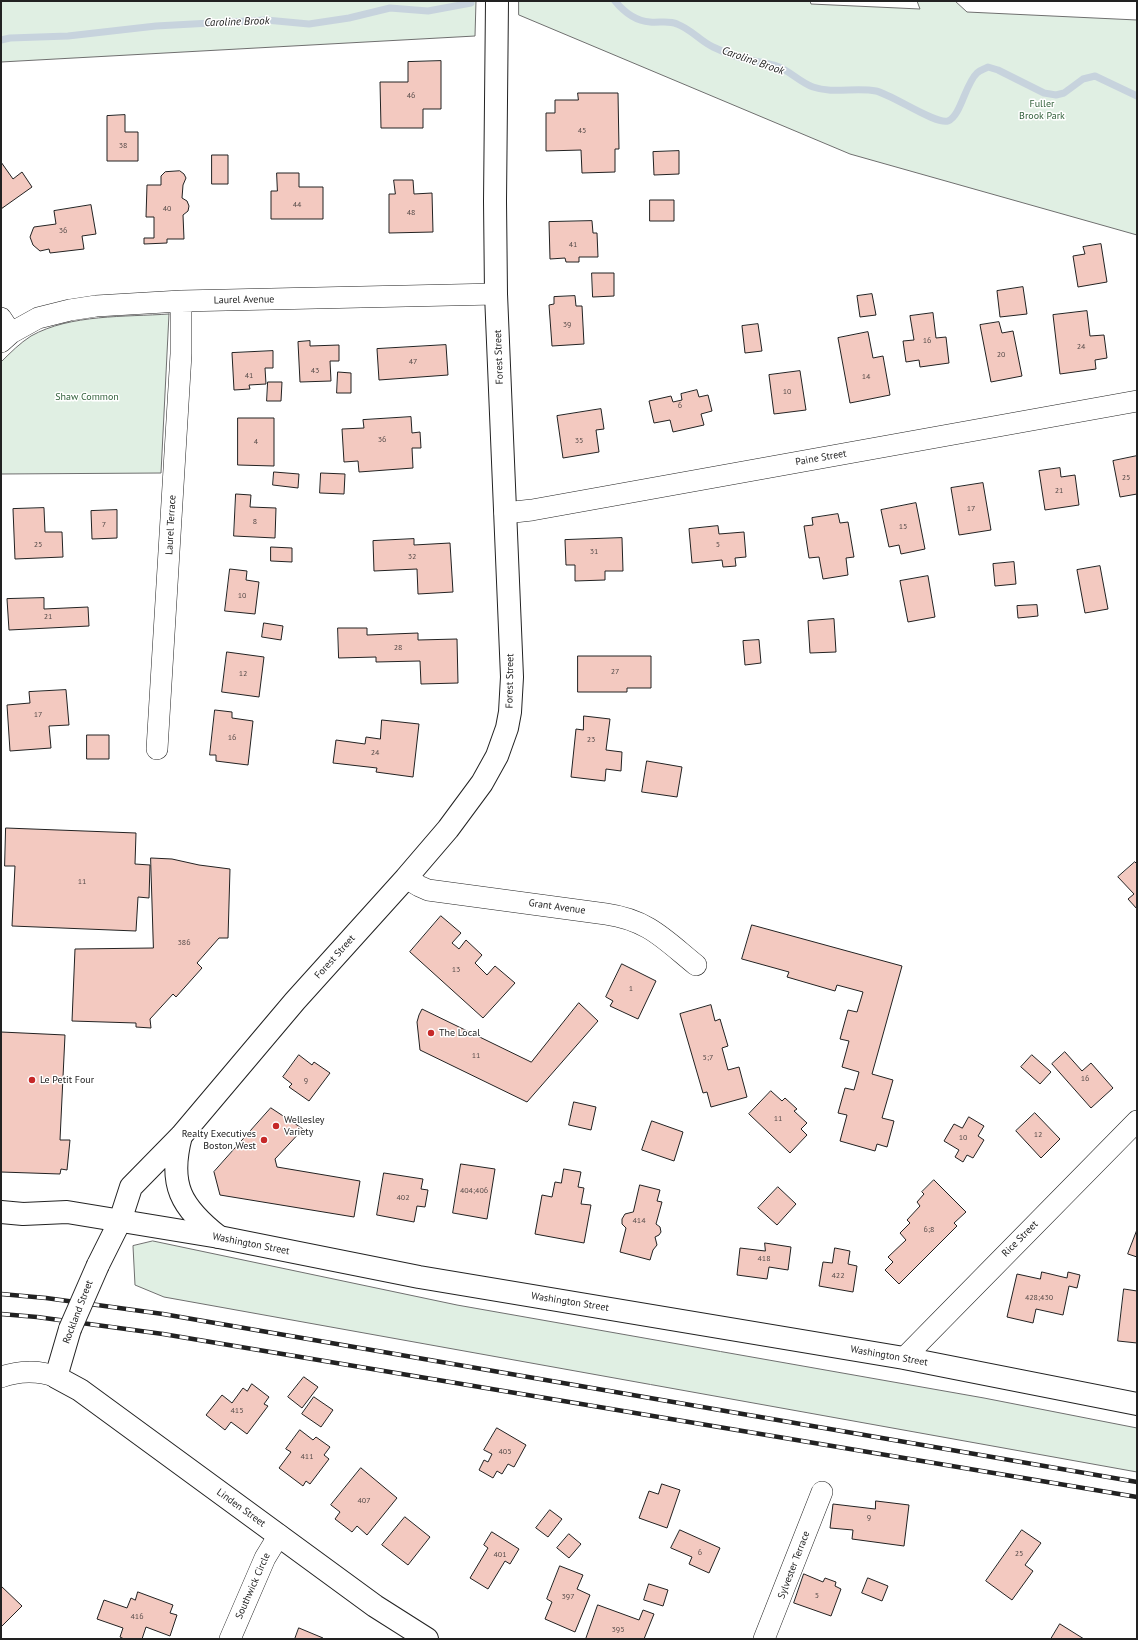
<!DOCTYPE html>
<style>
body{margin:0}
#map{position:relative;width:1138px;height:1640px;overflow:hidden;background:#fff;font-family:"PT Sans",sans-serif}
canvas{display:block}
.frame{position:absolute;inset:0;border:2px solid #222;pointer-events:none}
</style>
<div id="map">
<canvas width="1138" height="1640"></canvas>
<div class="frame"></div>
</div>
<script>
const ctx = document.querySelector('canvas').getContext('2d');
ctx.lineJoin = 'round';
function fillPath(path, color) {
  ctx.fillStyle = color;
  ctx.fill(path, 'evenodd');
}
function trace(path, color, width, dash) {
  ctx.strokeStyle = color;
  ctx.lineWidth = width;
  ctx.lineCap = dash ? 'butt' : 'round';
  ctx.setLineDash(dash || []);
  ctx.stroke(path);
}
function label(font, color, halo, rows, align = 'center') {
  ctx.font = font + ' "PT Sans",sans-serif';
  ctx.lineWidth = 3;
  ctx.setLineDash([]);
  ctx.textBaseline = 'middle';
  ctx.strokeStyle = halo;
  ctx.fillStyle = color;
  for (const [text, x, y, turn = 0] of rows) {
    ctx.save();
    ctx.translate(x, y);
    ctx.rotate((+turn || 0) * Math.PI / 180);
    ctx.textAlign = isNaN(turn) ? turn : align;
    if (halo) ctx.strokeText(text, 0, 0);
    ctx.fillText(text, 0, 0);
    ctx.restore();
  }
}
const green = new Path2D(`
 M1 1H476L475 36 1 62Z
 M519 1H810L811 4 920 9 917 1H955L967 12 1137 20V235L850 154 519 15Z
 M169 314 161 473 1 474V362C10 353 20 343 31 336 70 314 126 317 169 314Z
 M153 1241 457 1305 984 1398 1137 1428V1472L164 1297 135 1285 133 1246Z`);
const stream = new Path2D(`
 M615 1C624 12 636 21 650 22 659 23 669 20 677 24 691 29 700 41 713 47 723 52 733 56 744 59 756 62 767 62 779 67 791 72 801 83 813 87 833 94 856 87 876 91 893 95 936 125 948 121 961 116 965 84 977 73 980 70 985 69 988 67L998 70 1044 93 1056 95 1064 93 1083 79 1095 76 1137 96
 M1 40 10 38 68 36 156 26 266 20 309 24 349 18 390 8 428 11 471 3`);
const building = new Path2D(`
 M441 61V109H423V128H381L380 82H408V62Z
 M578 93H618L619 149H615V172L582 173 581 150 546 151V113H555V100H578Z
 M125 115V132H138V161H107V116Z
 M679 151V174L654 175 653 152Z
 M212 155H228V184H212Z
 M1 162 13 179 22 172 32 187 1 209Z
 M180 171 184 174 186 178 183 185 182 198 187 201 189 206 188 211 183 215 184 239H167V243L144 244V238H154V217H146L147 185H161V176L165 172Z
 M277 173H299V187H323V219H271V191H277Z
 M394 180H413L414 194 432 193 433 232 389 233V194H395Z
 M650 200H674V221H650Z
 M91 205 96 234 82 236 84 249 50 253 49 249 40 251 33 245 30 237 33 229 34 227 56 224 54 211Z
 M592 221 593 233H597L598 257H579V262H566L565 258 550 259 549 222Z
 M1101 244 1107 282 1078 287 1073 256 1085 254 1083 247Z
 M592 273H614V296L593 297Z
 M1023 287 1027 314 1000 317 997 291Z
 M872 294 876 315 860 317 857 296Z
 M575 296 576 306H582L584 344 552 346 549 305 554 304V297Z
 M1087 311 1090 336 1104 335 1107 358 1095 360 1096 369 1060 374 1053 315Z
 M933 313 936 338 946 337 949 363 920 367 919 360 906 362 903 341 914 340 910 316Z
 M999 322 1002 333 1013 331 1022 376 991 382 980 325Z
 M758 324 762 351 745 353 742 326Z
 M868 332 873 358 883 356 890 395 850 403 838 338Z
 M310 341V346L339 345V361H330L331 381 300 382 298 342Z
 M446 345 448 375 379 380 377 349Z
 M273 351V368H265L266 384 249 385 250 389 234 390 232 353Z
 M800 371 806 410 774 414 769 375Z
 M338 372 351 373V393H337Z
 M268 382H282L281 401H267Z
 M697 390 699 397 708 395 712 411 701 414 704 425 673 432 670 420 654 423 649 401 671 396 673 402 682 400 681 394Z
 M601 409 604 429 596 430 599 452 563 458 557 416Z
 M411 417 412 433 420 432 421 448H412L413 468 359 472 358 461 344 462 342 429 364 428 363 420Z
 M238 418H274V466L238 465Z
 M1137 456V494L1120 497 1113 461Z
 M1060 468 1061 477 1075 475 1079 505 1045 510 1039 471Z
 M274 472 299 474 298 488 273 485Z
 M321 473 345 474 344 494 320 493Z
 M983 483 991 530 959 535 951 488Z
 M236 494 251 495 250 507 276 508 275 538 234 536Z
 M916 503 925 549 901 554 899 545 889 547 881 510Z
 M44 508 45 532H62L63 557 15 559 13 509Z
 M117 510V538L92 539 91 511Z
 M838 514 840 523 848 522 854 557 846 558 848 575 823 579 819 557 809 558 804 526 813 525 812 518Z
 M718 526 719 534 744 532 746 557 735 558 736 566 723 567 722 560 692 563 689 529Z
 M622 538 623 571H605V580L575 581V565H566L565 540Z
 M414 539V545L450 543 453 592 418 594 417 569 374 571 373 541Z
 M271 547 292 548V562L271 561Z
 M1014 562 1016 584 995 586 993 564Z
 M1100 566 1108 609 1085 613 1077 570Z
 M230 569 247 571 246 580 259 582 255 614 225 611Z
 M928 576 935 617 908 622 900 581Z
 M44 598V609L88 607 89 626 9 630 7 599Z
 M1037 605 1038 616 1018 618 1017 606Z
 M834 619 836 652 810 653 808 621Z
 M264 623 283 626 281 640 262 637Z
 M338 628H367V635L418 633V640L457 639 458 683 421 684 420 661 376 662V657L339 658Z
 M759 640 761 663 745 665 743 641Z
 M227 652 264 657 259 697 222 692Z
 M578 656H651V688H627V692H578Z
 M66 690 69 725 49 726 51 748 10 751 7 705 30 703 29 692Z
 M215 710 232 712V718L253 721 248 765 216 761V755H210Z
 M584 716 610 719 606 750 622 752 621 771 606 769 605 781 571 777 576 729 583 730Z
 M382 720 419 724 413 777 376 772 377 768 333 763 336 740 365 744 366 737 380 739Z
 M87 735H109V759H87Z
 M647 761 682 767 677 797 642 792Z
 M6 828 136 833 135 864 150 865 149 898 138 897 136 931 12 926 15 866H5Z
 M151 858 172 859 199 865 230 869 228 938H219L197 963 202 968 176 997 173 994 150 1019 151 1028 136 1027V1023L72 1021 75 949 153 948Z
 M1135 862 1137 864V909L1128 899 1134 894 1118 877Z
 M441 916 461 933 452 943 459 949 466 940 482 955 475 963 487 975 495 966 515 983 483 1018 410 952Z
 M752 925 902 966 872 1074 893 1080 882 1118 894 1121 887 1147 877 1144 875 1151 840 1141 847 1115 838 1113 845 1088 854 1090 859 1072 842 1067 849 1041 840 1039 848 1010 857 1012 863 992 837 985 835 991 787 977 789 972 742 959Z
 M622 964 656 981 638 1019 610 1006 613 1001 606 997Z
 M579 1003 598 1021 527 1102 420 1050 417 1022 419 1015 422 1009 531 1062Z
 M711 1005 715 1021 720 1019 728 1046 722 1048 728 1070 739 1067 747 1097 711 1107 707 1092 703 1093 680 1014Z
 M1 1032 65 1035 60 1140H70L67 1170 61 1169 60 1174 1 1172Z
 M1065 1052 1082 1071 1091 1063 1113 1088 1091 1108 1052 1064Z
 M299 1055 312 1065 314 1062 330 1073 309 1101 289 1087 292 1084 283 1077Z
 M1032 1055 1051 1072 1040 1084 1021 1067Z
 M771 1091 782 1101 785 1098 797 1109 794 1111 807 1123 801 1129 807 1135 790 1153 749 1114Z
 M574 1102 596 1107 591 1130 569 1125Z
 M271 1108 303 1129 275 1159 277 1167 360 1181 354 1217 220 1195 214 1172Z
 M1035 1113 1060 1139 1041 1158 1016 1131Z
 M969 1117 984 1126 978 1136 984 1140 973 1158 967 1155 963 1162 955 1157 959 1150 944 1141 954 1124 962 1128Z
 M652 1121 683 1132 674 1161 642 1150Z
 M461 1164 495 1169 487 1219 453 1213Z
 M564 1169 581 1172 578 1187 584 1188 581 1204 591 1205 584 1243 535 1234 542 1195 552 1197 555 1182 561 1183Z
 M384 1173 423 1179 421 1189 428 1190 425 1207 417 1206 414 1222 377 1215Z
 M934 1180 966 1212 954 1223 957 1226 899 1284 885 1270 893 1262 888 1257 906 1240 900 1233 910 1223 907 1220 920 1206 917 1202 924 1194 922 1192Z
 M640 1185 660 1190 657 1201 662 1202 656 1224 660 1227 661 1232 659 1235 655 1237 657 1245 653 1250 650 1260 620 1252 626 1228 622 1224V1219L625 1214 633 1212Z
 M778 1187 796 1204 777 1225 758 1208Z
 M1137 1230V1257L1128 1254Z
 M765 1243 791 1247 788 1270 769 1267 767 1279 737 1275 740 1248 765 1251Z
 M835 1248 850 1251 848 1264 857 1266 853 1292 819 1286 823 1262 832 1263Z
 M1042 1272 1067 1278 1068 1272 1080 1275 1077 1288 1069 1286 1063 1315 1036 1309 1033 1323 1007 1317 1017 1274 1040 1279Z
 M1124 1289 1137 1291V1343L1118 1341Z
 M304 1377 318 1387 302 1408 288 1397Z
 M252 1384 269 1397 264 1404 268 1406 247 1434 231 1422 225 1430 206 1415 222 1395 232 1403 243 1388 247 1391Z
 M314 1397 333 1410 321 1427 302 1414Z
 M497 1428 526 1445 514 1467 508 1464 502 1474 497 1471 493 1478 479 1470 484 1460 488 1462 492 1454 484 1450Z
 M300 1430 313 1440 316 1437 330 1447 324 1455 329 1459 310 1484 306 1481 303 1486 279 1468 291 1452 286 1449Z
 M361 1468 397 1498 367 1535 357 1526 352 1532 335 1519 340 1512 331 1505Z
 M662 1484 680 1490 667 1528 639 1518 649 1491 658 1494Z
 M876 1501 909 1505 904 1546 852 1539 853 1530 830 1528 833 1504 875 1509Z
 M550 1510 562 1519 548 1537 536 1528Z
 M405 1517 430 1537 408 1565 382 1545Z
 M680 1530 720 1548 709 1573 689 1564 692 1557 671 1548Z
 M1022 1530 1041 1543 1025 1565 1033 1571 1012 1600 986 1581Z
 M492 1532 519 1549 510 1564 505 1561 488 1589 470 1578 488 1548 484 1545Z
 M569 1534 581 1544 569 1558 557 1548Z
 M560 1566 583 1575 577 1589 590 1595 575 1632 545 1619 552 1602 547 1599Z
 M804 1574 823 1582 825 1578 836 1582 835 1586 841 1589 831 1616 794 1603Z
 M868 1578 888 1586 882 1601 862 1593Z
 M649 1584 668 1590 663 1606 644 1600Z
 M1 1586 22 1606 1 1627Z
 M138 1592 173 1605 170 1613 177 1615 170 1636 146 1627 142 1639H124L120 1637 123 1628 97 1619 104 1600 127 1608 131 1598 135 1600Z
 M598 1605 639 1620 643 1610 654 1614 644 1639H586Z
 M1060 1624 1084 1639H1051Z
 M299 1628 323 1638 322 1639H295Z`);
const street = new Path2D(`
 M1 318 11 333
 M1 342 11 333 38 318 70 310 96 306 181 301 496 294
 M505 513 532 510 1137 401
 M157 749 181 354V301
 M406 878 419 886 428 890 606 914C648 920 664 939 696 965
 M904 1358 1137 1121
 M1 1377C18 1371 39 1370 56 1377
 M230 1639 265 1558 279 1535
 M764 1639 822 1492`);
const secondary = new Path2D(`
 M181 1136C168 1185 181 1207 219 1237
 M98 1265 120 1221 131 1187 181 1136 295 1001 406 878 448 829 482 783 497 756 507 728 510 712 512 677 496 294 495 201 497 1
 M70 1329 56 1377 80 1390 375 1606 427 1639`);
const primary = new Path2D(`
 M1 1212 23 1214 67 1212 219 1237 419 1277 904 1358 1137 1404`);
const rail = new Path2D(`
 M1 1294 46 1298 163 1314 1137 1482
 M1 1314 37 1317 163 1334 1137 1497`);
const secondaryBridge = new Path2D(`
 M70 1329 98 1265`);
const markers = [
 [431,1033,4,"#c62828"],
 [32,1080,4,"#c62828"],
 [276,1126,4,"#c62828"],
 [264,1140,4,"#c62828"]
];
const numberNames = [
 ["46",411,96],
 ["45",582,131],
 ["38",123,146],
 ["44",297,205],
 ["40",167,209],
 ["48",411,213],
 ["36",63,231],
 ["41",573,245],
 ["39",567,325],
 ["16",927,341],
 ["24",1081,347],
 ["20",1001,355],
 ["47",413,362],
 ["43",315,371],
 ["41",249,376],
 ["14",866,377],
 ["10",787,392],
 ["6",680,406],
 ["36",382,440],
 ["35",579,441],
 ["4",256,442],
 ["25",1126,478],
 ["21",1059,491],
 ["17",971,509],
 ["8",255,522],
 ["7",104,525],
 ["15",903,527],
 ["25",38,545],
 ["5",718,545],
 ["31",594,552],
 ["32",412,557],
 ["10",242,596],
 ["21",48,617],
 ["28",398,648],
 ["27",615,672],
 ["12",243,674],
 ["17",38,715],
 ["16",232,738],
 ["23",591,740],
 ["24",375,753],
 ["11",82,882],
 ["386",184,943],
 ["13",456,970],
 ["1",631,989],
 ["11",476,1056],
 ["5;7",708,1058],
 ["16",1085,1079],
 ["9",306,1081],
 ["11",778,1119],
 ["12",1038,1135],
 ["10",963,1138],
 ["404;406",474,1191],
 ["402",403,1198],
 ["414",639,1221],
 ["6;8",929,1230],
 ["418",764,1259],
 ["422",838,1276],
 ["428;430",1039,1298],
 ["415",237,1411],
 ["405",505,1452],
 ["411",307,1457],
 ["407",364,1501],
 ["9",869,1518],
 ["6",700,1553],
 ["25",1019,1554],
 ["401",500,1555],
 ["5",817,1596],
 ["397",568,1597],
 ["416",137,1617],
 ["395",618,1630]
];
const parkNames = [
 ["Fuller",1042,104],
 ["Brook Park",1042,116],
 ["Shaw Common",87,397]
];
const streetNames = [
 ["Laurel Avenue",244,300,-1],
 ["Forest Street",499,357,-92],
 ["Paine Street",821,458,-10],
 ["Laurel Terrace",171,525,-87],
 ["Forest Street",510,681,-89],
 ["Grant Avenue",557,907,8],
 ["Forest Street",335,957,-48],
 ["Rice Street",1020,1239,-45],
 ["Washington Street",251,1244,11],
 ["Washington Street",570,1302,9],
 ["Rockland Street",78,1312,-69],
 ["Washington Street",889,1356,10],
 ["Linden Street",241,1508,36],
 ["Sylvester Terrace",794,1565,-69],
 ["Southwick Circle",253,1586,-66]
];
const poiNames = [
 ["The Local",439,1033],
 ["Le Petit Four",40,1080],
 ["Wellesley",284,1120],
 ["Variety",284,1132],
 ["Realty Executives",256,1134,"right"],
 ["Boston West",256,1146,"right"]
];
const waterNames = [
 ["Caroline Brook",237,22,-2],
 ["Caroline Brook",753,61,19]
];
fillPath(green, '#e0efe3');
trace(green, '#6f6f6f', 1);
trace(stream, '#c7d3dd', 7);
fillPath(building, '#f3c9c0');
trace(building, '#222', 1);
trace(street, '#222', 22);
trace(secondary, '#222', 24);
trace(primary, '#222', 24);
trace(street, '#fff', 21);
trace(secondary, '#fff', 22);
trace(primary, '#fff', 22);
trace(rail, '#222', 4.5);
trace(rail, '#fff', 3, [9]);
trace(secondaryBridge, '#222', 24, []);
trace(secondaryBridge, '#fff', 22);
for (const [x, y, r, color] of markers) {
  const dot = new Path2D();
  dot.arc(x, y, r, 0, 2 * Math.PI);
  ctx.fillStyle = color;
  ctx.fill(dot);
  trace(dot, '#fff', 1.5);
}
label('8px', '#564c4a', null, numberNames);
label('10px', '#2f5e38', '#fff', parkNames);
label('10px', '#222', '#fff', streetNames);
label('10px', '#222', '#fff', poiNames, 'left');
label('italic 11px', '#222', '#fff', waterNames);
</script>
